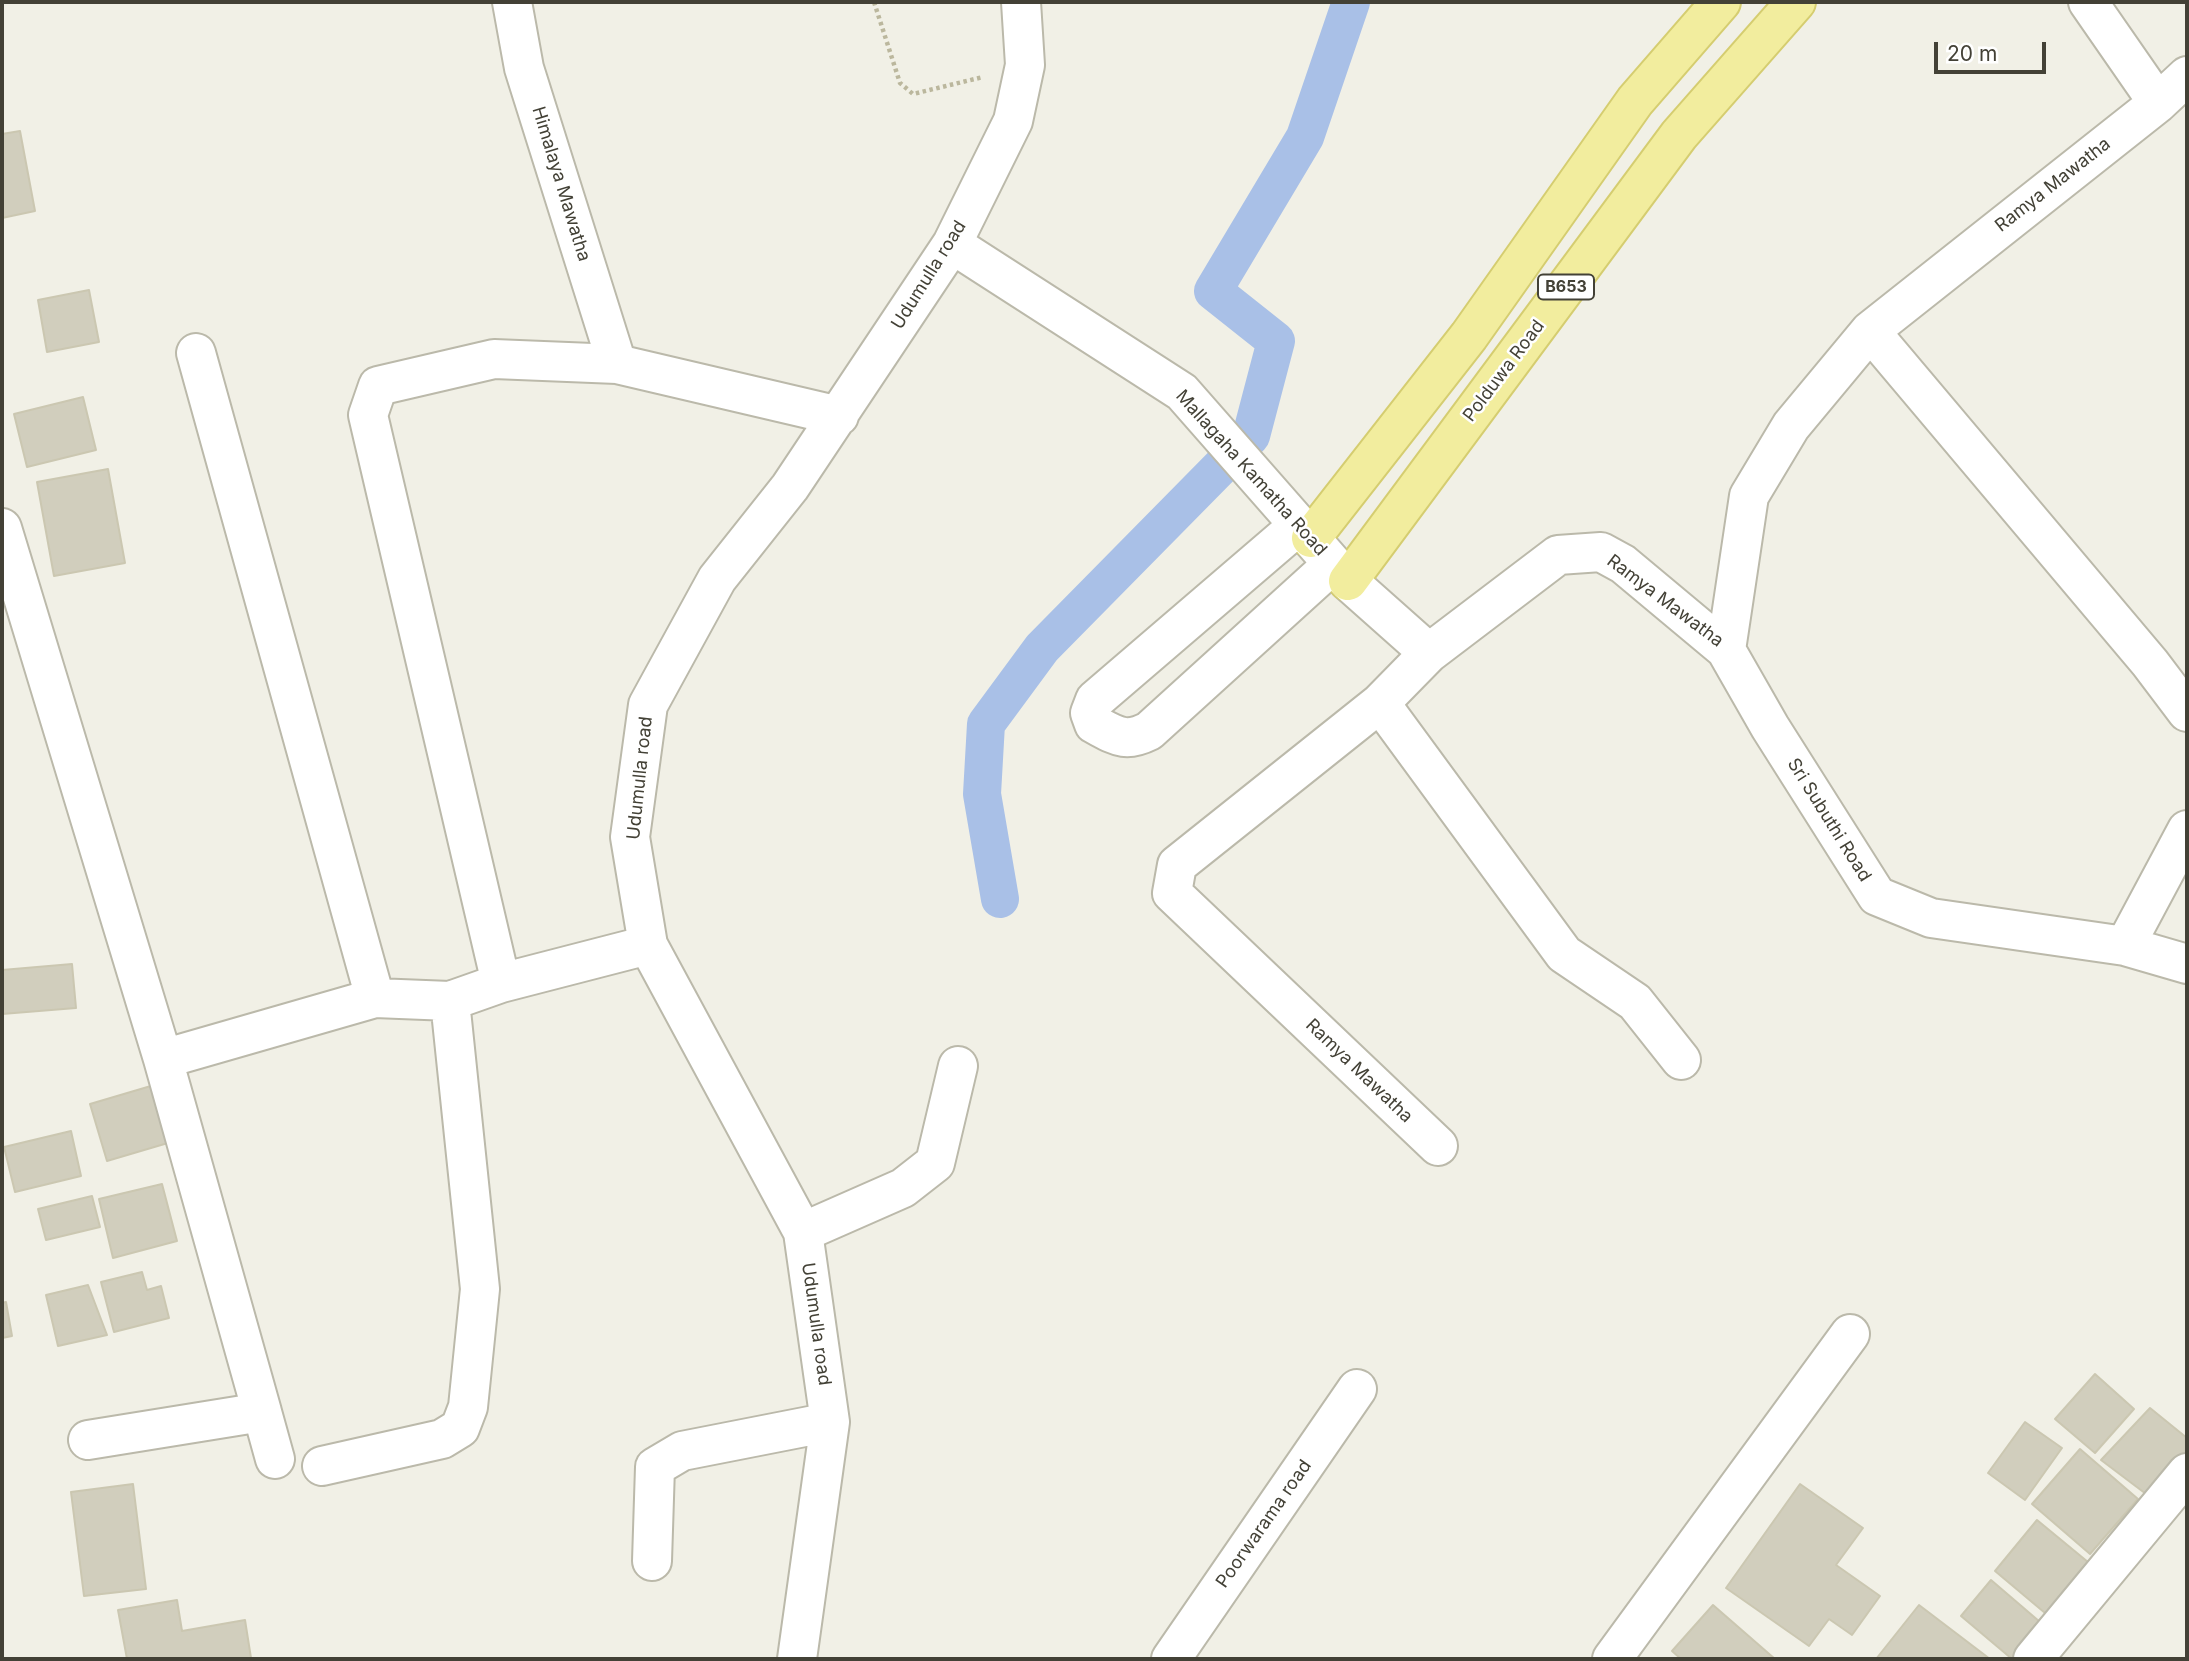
<!DOCTYPE html>
<style>
body{margin:0}
#map{position:relative;width:2189px;height:1661px;overflow:hidden;background:#f1f0e6;font-family:Inter,sans-serif}
canvas{display:block}
.frame{position:absolute;inset:0;border:4px solid #434136;pointer-events:none}
.scale{position:absolute;left:1934px;top:42px;width:112px;height:32px;box-sizing:border-box;border:4px solid #434136;border-top:0;padding-left:9px;font-size:21px;line-height:24px;white-space:nowrap;color:#434136;-webkit-text-stroke:5px #fff;paint-order:stroke}
</style>
<div id="map">
<canvas width="2189" height="1661"></canvas>
<div class="frame"></div>
<div class="scale">20 m</div>
</div>
<script>
const ctx = document.querySelector('canvas').getContext('2d');
ctx.lineJoin = 'round';
function trace(path, color, width, dash) {
  ctx.strokeStyle = color;
  ctx.lineWidth = width;
  ctx.lineCap = dash ? 'butt' : 'round';
  ctx.setLineDash(dash || []);
  ctx.stroke(path);
}
function fillPath(path, color) {
  ctx.fillStyle = color;
  ctx.fill(path, 'evenodd');
}
function label(font, color, halo, rows, align = 'center') {
  ctx.font = font + ' Inter,sans-serif';
  ctx.lineWidth = 5;
  ctx.setLineDash([]);
  ctx.textBaseline = 'middle';
  ctx.strokeStyle = halo;
  ctx.fillStyle = color;
  for (const [text, x, y, turn = 0] of rows) {
    ctx.save();
    ctx.translate(x, y);
    ctx.rotate((+turn || 0) * Math.PI / 180);
    ctx.textAlign = isNaN(turn) ? turn : align;
    if (halo) ctx.strokeText(text, 0, 0);
    ctx.fillText(text, 0, 0);
    ctx.restore();
  }
}
const canal = new Path2D(`
 M1000 899 982 794 986 724 1042 648 1251 436 1276 341 1213 291 1305 137 1351 2`);
const building = new Path2D(`
 M20 131 35 211 2 218V134Z
 M89 290 99 342 47 352 38 300Z
 M83 397 96 450 27 467 14 414Z
 M108 469 125 563 54 576 37 482Z
 M72 964 76 1008 2 1014V970Z
 M161 1083 178 1140 107 1161 90 1104Z
 M71 1131 81 1176 15 1192 4 1147Z
 M162 1184 177 1241 113 1258 99 1199Z
 M92 1196 100 1227 46 1240 38 1209Z
 M142 1272 147 1290 161 1286 169 1318 114 1332 101 1282Z
 M88 1285 107 1335 58 1346 46 1295Z
 M6 1302 12 1336 2 1338V1303Z
 M2095 1374 2134 1409 2095 1453 2055 1419Z
 M2150 1408 2187 1438V1455L2154 1500 2101 1460Z
 M2025 1422 2062 1448 2025 1500 1988 1473Z
 M2080 1449 2138 1499 2090 1554 2032 1504Z
 M133 1484 146 1589 84 1596 71 1492Z
 M1800 1484 1863 1528 1836 1565 1880 1596 1852 1635 1829 1619 1809 1646 1726 1588Z
 M2037 1520 2094 1567 2051 1618 1995 1571Z
 M1991 1580 2047 1628 2019 1659H2012L1961 1616Z
 M177 1600 182 1631 245 1620 251 1658 127 1659 118 1610Z
 M1713 1605 1775 1659H1681L1672 1651Z
 M1919 1605 1990 1659H1876Z`);
const path = new Path2D(`
 M874 2 900 83 913 94 983 77`);
const minor = new Path2D(`
 M512 2 524 68 617 364
 M2088 2 2158 103
 M952 244 1182 392 1348 581 1429 653
 M1870 331 2150 663 2187 712
 M196 353 375 998
 M1299 525 1095 700 1090 713 1094 724C1117 736 1125 743 1149 731L1333 564
 M2 528 163 1059 262 1412 88 1440
 M1726 650 1749 496 1791 426 1870 331 2158 103 2187 76
 M1380 703 1564 954 1635 1002 1681 1060
 M2125 946 2187 830
 M501 983 368 415 378 386 494 359 617 364 839 416
 M163 1059 375 998 450 1001 501 983 648 945
 M1438 1146 1172 893 1177 865 1380 703 1429 653 1558 555 1601 552 1623 564 1726 650 1770 727 1877 896 1931 918 2125 946 2187 964
 M803 1232 903 1188 935 1163 958 1066
 M262 1412 275 1459
 M322 1466 442 1439 460 1428 468 1407 480 1289 450 1001
 M652 1561 655 1467 682 1451 830 1422
 M797 1659 830 1422 803 1232 648 945 630 837 648 705 717 579 790 487 952 244 1013 121 1025 65 1021 2
 M1171 1659 1357 1389
 M1612 1659 1850 1334
 M2033 1659 2187 1473`);
const major = new Path2D(`
 M1311 538 1469 336 1635 101 1721 2
 M1348 581 1679 135 1796 2`);
const shields = [
 [1566,287,56]
];
const shieldNames = [
 ["B653",1566,287]
];
const streetNames = [
 ["Himalaya Mawatha",561,184,73],
 ["Ramya Mawatha",2053,185,-38],
 ["Udumulla road",929,275,-58],
 ["Polduwa Road",1504,371,-53],
 ["Mallagaha Kamatha Road",1251,473,48],
 ["Ramya Mawatha",1665,601,37],
 ["Udumulla road",640,778,-84],
 ["Sri Subuthi Road",1829,820,58],
 ["Ramya Mawatha",1359,1071,44],
 ["Udumulla road",816,1324,82],
 ["Poorwarama road",1264,1524,-55]
];
trace(canal, '#a9c0e7', 38);
fillPath(building, '#d1cebd');
trace(building, '#cbc7b1', 2);
trace(minor, '#bbb9aa', 42);
trace(major, '#d5cd70', 42);
trace(path, '#bbb79d', 4.5, [3.5, 3.5]);
trace(minor, '#fff', 38);
trace(major, '#f2ed9e', 38);
for (const [x, y, w] of shields) {
  const box = new Path2D();
  box.roundRect(x - w / 2, y - 12.5, w, 25, 5);
  ctx.fillStyle = '#fff';
  ctx.fill(box);
  trace(box, '#434136', 2);
}
label('bold 16px', '#434136', null, shieldNames);
label('18px', '#434136', '#fff', streetNames);
</script>
